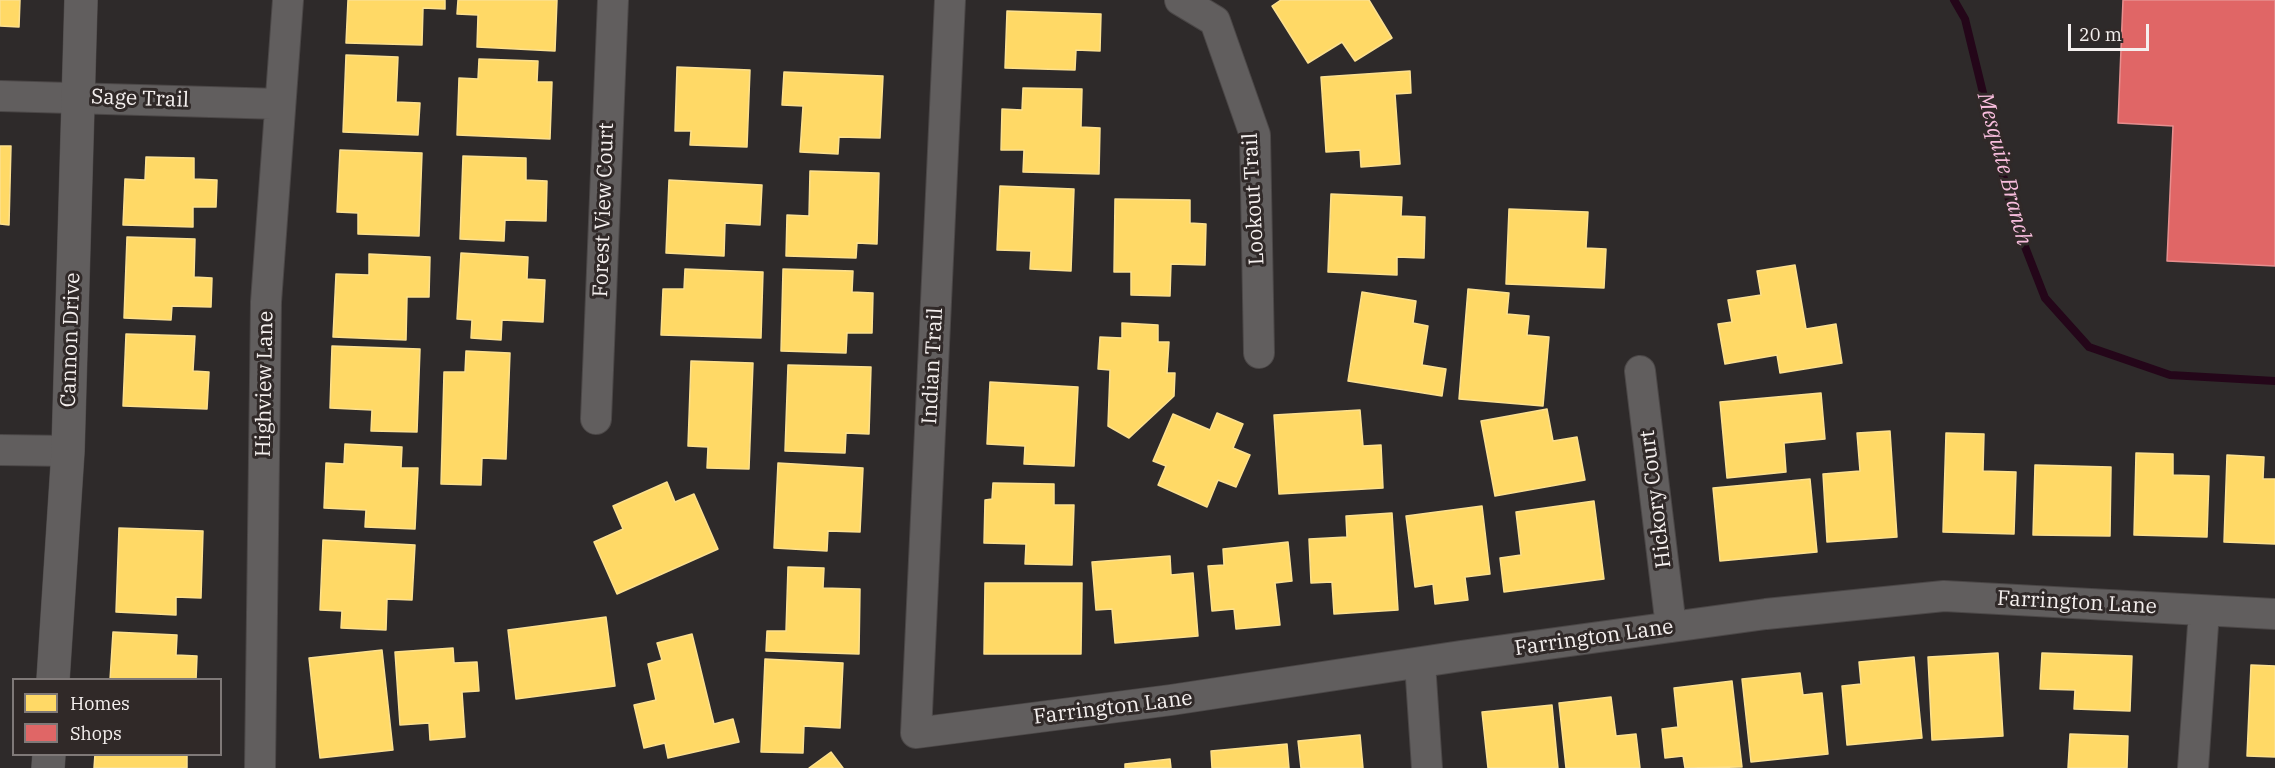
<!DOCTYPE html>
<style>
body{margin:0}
#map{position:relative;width:2275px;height:768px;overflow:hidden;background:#2e2a2a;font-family:"IBM Plex Serif",serif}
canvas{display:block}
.legend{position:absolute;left:12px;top:678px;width:210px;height:78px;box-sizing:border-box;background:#302928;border:2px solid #7f7978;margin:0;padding:8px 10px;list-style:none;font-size:18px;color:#f5f0ef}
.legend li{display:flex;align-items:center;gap:12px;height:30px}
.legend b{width:30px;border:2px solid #7f7978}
.scale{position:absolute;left:2068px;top:24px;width:81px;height:27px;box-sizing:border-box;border:3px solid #f5f0ef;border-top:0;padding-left:8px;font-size:18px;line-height:21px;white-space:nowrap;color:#f5f0ef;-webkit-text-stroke:4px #302928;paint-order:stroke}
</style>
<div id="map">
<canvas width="2275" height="768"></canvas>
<ul class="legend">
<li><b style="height:16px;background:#ffd966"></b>Homes</li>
<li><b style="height:16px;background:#e06666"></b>Shops</li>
</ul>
<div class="scale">20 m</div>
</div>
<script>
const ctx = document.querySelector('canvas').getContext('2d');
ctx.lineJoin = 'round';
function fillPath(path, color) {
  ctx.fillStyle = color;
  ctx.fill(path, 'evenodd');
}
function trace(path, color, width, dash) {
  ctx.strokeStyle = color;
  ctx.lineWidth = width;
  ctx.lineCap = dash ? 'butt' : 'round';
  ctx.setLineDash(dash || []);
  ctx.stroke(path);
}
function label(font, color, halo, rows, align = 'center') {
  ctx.font = font + ' "IBM Plex Serif",serif';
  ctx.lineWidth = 6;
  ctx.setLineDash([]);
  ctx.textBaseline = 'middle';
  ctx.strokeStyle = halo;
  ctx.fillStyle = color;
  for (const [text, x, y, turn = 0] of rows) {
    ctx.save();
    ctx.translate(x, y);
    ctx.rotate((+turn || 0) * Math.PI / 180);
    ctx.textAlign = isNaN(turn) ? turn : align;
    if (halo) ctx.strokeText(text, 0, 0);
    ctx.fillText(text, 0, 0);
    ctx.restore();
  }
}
const homes = new Path2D(`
 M0 0H20L19 27 0 26Z
 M348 0H445V9L423 8 422 45 346 43Z
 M458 0H557L555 51 477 47 478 15 457 14Z
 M1281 0H1369L1392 38 1355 61 1342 42 1308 63 1272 6Z
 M1007 11 1101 14 1100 51 1076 50 1075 70 1005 68Z
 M346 55 398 57 396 102 420 103 418 135 343 132Z
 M479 59 538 61 537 82H552L550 139 457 135 459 78 478 79Z
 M677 67 750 70 747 147 690 145 691 131H675Z
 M1410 71 1411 93 1395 94 1400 164 1361 167 1360 150 1326 152 1321 77Z
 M784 72 883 76 880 138 839 137 838 154 800 152 803 106 782 105Z
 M1023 88 1082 89 1081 127 1100 128 1099 174 1023 172 1024 150H1001L1002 109 1022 110Z
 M0 146H11L9 225 0 224Z
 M340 150 422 153 419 236 358 234V213L337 212Z
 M463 156 526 158V180L547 181 546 221 505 220 504 241 460 239Z
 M146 157 194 158V179L217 180 216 207H193V227L123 225 125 179 145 180Z
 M810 171 879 173 877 244 857 243 856 258 786 256 787 215 809 216Z
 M669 180 762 185 760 225 725 223 724 256 666 253Z
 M1000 186 1074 189 1071 271 1030 269 1031 251 997 250Z
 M1331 194 1402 197 1401 216 1425 217 1424 258 1397 257V275L1328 272Z
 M1115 199 1190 200V223L1206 224 1205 265 1171 264 1170 296 1131 295V272H1114Z
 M1509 209 1588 212 1586 248 1606 249 1604 288 1506 284Z
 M127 237 195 239 194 277 212 278 211 307 172 306 171 320 124 318Z
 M461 253 528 257 527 279 545 280 543 322 502 320 501 340 471 338 472 320 457 319Z
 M369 254 430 257 429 297H407L406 340 333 337 336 274 369 275Z
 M1795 265 1806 329 1836 324 1842 363 1780 373 1777 355 1725 364 1718 324 1732 322 1728 300 1761 295 1757 271Z
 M685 269 763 272 761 338 661 335 663 289H684Z
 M783 269 853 271 852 292 873 293 872 333H847L846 353 781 351Z
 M1468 289 1509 293 1507 314 1529 316 1527 335 1549 337 1543 406 1459 399Z
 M1362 292 1416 301 1413 323 1428 326 1422 365 1446 369 1442 396 1348 381Z
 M1122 323 1158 325V342H1169L1167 373H1175L1174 396 1129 438 1108 426 1110 370 1098 369 1100 337 1122 338Z
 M126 334 195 336 193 371 209 372 207 409 123 406Z
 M332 346 420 349 417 432 371 431 372 410 330 408Z
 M466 351 510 353 506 459 482 458 481 485 441 484 444 372H465Z
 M691 361 753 363 749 469 707 468 708 447 688 446Z
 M788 365 871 367 869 434 846 433 845 453 785 451Z
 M990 382 1078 387 1074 466 1024 464 1025 446 987 444Z
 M1821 393 1825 439 1784 443 1786 472 1727 478 1720 402Z
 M1547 409 1553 441 1577 437 1585 480 1495 496 1481 421Z
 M1360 410 1363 446 1381 445 1383 488 1279 494 1274 415Z
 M1217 413 1243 424 1233 448 1250 455 1236 487 1218 480 1207 507 1158 485 1166 466 1153 461 1173 414 1210 430Z
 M1890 431 1897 537 1827 542 1823 474 1860 471 1857 433Z
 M1946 433 1984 434 1983 471 2016 472 2014 534 1943 532Z
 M345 444 402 447 401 468H418L415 529 365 527 366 510 324 508 326 463 344 464Z
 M2136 453 2173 454V475L2209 476 2207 537 2134 535Z
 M2227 455 2264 457 2263 479H2275V544L2224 542Z
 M778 463 863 468 860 532 828 531 827 551 774 548Z
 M2035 465 2111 467 2110 536 2033 535Z
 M1810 479 1817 552 1720 561 1713 488Z
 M667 482 675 502 694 494 718 549 617 594 594 542 623 529 613 506Z
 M993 483 1054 484V505H1074L1072 565 1025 564 1026 544 984 543 985 500 992 499Z
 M1594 501 1604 579 1504 592 1500 558 1521 555 1516 512Z
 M1482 506 1490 574 1465 577 1468 600 1435 604 1433 584 1415 587 1406 516Z
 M1392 513 1398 610 1334 614 1332 582 1311 583 1309 539 1347 537 1346 516Z
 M119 528 203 531 201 598 176 597V615L116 612Z
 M323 540 415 545 412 600 387 599 386 630 341 628 342 611 320 610Z
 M1288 542 1292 581 1275 583 1280 625 1236 629 1234 609 1212 611 1208 566 1224 565 1223 549Z
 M1170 556 1171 575 1193 573 1198 636 1115 643 1112 609 1096 610 1092 562Z
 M788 567 824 568 823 588 860 589 859 654 766 651 767 631H786Z
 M985 583H1082L1081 654H984Z
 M606 617 615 686 516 699 508 630Z
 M113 632 177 635 176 655 197 656 196 680H110Z
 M692 634 714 724 733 719 739 742 668 758 665 743 644 748 634 705 656 700 648 664 662 660 657 643Z
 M453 648 454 663 477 662 479 691 462 692 465 737 430 740 429 723 400 725 395 652Z
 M382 650 393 750 320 758 309 658Z
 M1998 653 2003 736 1932 740 1928 657Z
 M2042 653 2132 656 2130 711 2074 709 2075 690 2040 689Z
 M1914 657 1922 738 1847 745 1842 686 1861 684 1859 662Z
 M765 659 843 663 840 728 804 726 803 753 761 752Z
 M2251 665 2275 666V757L2247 756Z
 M1800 673 1803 695 1822 693 1828 754 1751 762 1742 679Z
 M1732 681 1742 767 1685 768 1683 756 1665 758 1662 729 1678 727 1674 688Z
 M1611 697 1616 736 1636 734 1640 768H1566L1559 703Z
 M1552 705 1558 768H1488L1482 712Z
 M2070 734 2128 736 2127 768H2068Z
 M1360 735 1363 768H1301L1298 741Z
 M1287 744 1289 768H1212L1211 751Z
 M831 752 843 768H809Z
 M95 754H187V768H94Z
 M1170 759 1171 768H1125V764Z`);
const shops = new Path2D(`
 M2123 0H2275V266L2167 261 2173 126 2118 123Z`);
const stream = new Path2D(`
 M1954 0 1965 19 2013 216 2045 298 2089 347 2170 375 2275 381`);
const street = new Path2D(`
 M950 0 916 733 1171 700 1461 656 1766 614 1944 596 2275 614
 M1180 0 1215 21 1255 135 1259 353
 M0 96 280 104
 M1640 371 1671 627
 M596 419 613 0
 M0 450 68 451
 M1420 663 1427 768
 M260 768 266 302 288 0
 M2193 768 2204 611`);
const secondary = new Path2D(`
 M53 680 68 451 81 0
 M48 768 49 754`);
const streetNames = [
 ["Sage Trail",140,99,2],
 ["Lookout Trail",1254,199,-93],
 ["Forest View Court",604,210,-88],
 ["Cannon Drive",71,340,-88],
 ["Indian Trail",933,366,-87],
 ["Highview Lane",265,384,-89],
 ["Hickory Court",1656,499,-97],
 ["Farrington Lane",2077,603,3],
 ["Farrington Lane",1594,638,-8],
 ["Farrington Lane",1113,708,-7]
];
const waterNames = [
 ["Mesquite Branch",2004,169,75]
];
fillPath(homes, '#ffd966');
trace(homes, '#fce08f', 1.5);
fillPath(shops, '#e06666');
trace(shops, '#e68f8f', 1.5);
trace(stream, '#240619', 8);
trace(street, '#4b4747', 32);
trace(secondary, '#4b4747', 34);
trace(street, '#615e5e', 30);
trace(secondary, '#615e5e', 33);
label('21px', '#f5f0ef', '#302928', streetNames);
label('italic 22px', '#f8bddd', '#302928', waterNames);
</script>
